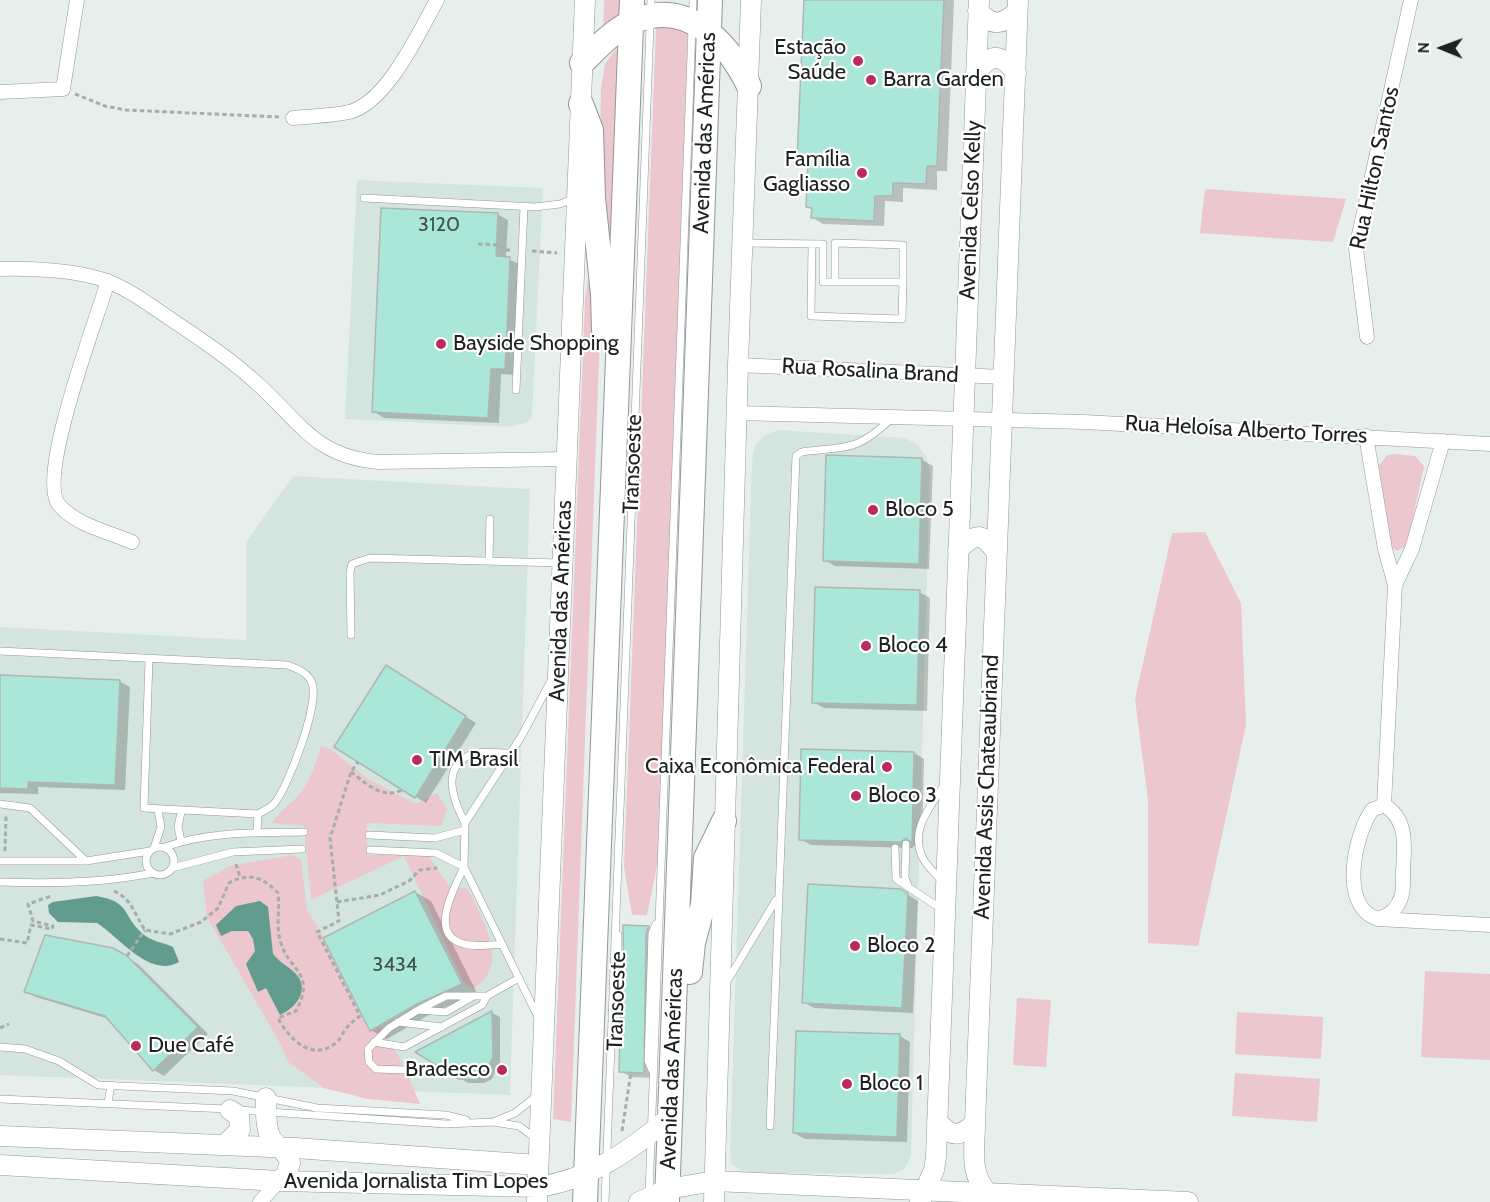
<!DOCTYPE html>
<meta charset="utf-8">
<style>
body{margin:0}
#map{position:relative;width:1490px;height:1202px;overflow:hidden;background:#e7efed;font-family:Cabin,sans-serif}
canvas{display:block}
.north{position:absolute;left:1412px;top:18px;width:60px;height:60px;-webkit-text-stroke:4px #fff;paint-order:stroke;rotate:271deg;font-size:16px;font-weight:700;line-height:24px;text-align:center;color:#1e2120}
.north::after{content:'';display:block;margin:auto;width:21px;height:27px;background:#1e2120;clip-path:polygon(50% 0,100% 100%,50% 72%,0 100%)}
</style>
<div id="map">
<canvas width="1490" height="1202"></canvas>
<div class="north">N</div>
</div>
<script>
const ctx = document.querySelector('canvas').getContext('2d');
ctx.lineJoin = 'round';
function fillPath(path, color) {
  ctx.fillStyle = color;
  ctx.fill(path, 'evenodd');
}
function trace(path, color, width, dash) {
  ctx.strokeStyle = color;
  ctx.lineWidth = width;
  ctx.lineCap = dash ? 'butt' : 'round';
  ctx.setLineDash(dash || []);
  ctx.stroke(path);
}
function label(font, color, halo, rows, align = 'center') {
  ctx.font = font + ' Cabin,sans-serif';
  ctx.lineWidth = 4.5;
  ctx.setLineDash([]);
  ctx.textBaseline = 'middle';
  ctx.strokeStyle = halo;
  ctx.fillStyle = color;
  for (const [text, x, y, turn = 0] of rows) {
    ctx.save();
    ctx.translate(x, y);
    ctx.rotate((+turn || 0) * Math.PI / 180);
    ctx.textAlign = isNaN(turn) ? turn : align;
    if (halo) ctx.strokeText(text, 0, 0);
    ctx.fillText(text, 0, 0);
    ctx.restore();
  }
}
const built = new Path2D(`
 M357 180 543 188 532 417 527 423 507 427 345 419Z
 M778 430 905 438 918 445 926 456 930 470 911 1152 909 1161 903 1170 893 1174 756 1173 742 1171 732 1164 730 1153 752 461 755 445 765 435Z
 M293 476 530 489 510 1095 0 1075V627L246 640V542Z`);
const green = new Path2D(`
 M604 0H622V14L603 30Z
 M656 27 688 29 658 861 647 915H632L624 867Z
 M616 49 620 51 611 284 600 141 601 88 605 64Z
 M1205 189 1346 199 1333 242 1200 233Z
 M593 248 601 304 571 1122 553 1119 585 299Z
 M1395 454 1415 456 1424 466 1407 545 1397 551 1389 544 1379 466 1387 455Z
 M1205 532 1241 603 1246 725 1198 946 1148 943V800L1135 699 1172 533Z
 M321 746 330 749 368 779 416 804 437 793 447 810 441 826 367 823V855H428L450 887 467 888C483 919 512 965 473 989L464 983 404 856 311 900 304 826 272 823C279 812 286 807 295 799 310 785 315 764 321 746Z
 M292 855 301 860 307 910 402 1062 420 1104 368 1099 324 1088 288 1062 280 1043 207 917 203 881 230 866Z
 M1425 971 1490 974V1060L1421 1057Z
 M1017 998 1051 1000 1046 1067 1013 1065Z
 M1237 1012 1323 1017 1321 1059 1235 1054Z
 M1235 1073 1320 1079 1317 1122 1232 1116Z`);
const water = new Path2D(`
 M96 896C132 902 121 915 143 934 153 942 162 942 173 947L179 962C150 979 118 936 97 923L58 922 49 913 48 905 53 902Z
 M260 901 268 907 273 954C279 962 288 966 295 973 311 989 296 1008 280 1015L266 988 258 992 246 964 255 951 253 939 248 931H232L221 936 216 925 236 906Z`);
const shadow = new Path2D(`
 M806 0H954L947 171H937V190L903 188V202L885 201 884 226 823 224 813 218V210L807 207 809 165 799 159Z
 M497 214 508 220 506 258 521 265 515 375 501 374 499 423 384 418 373 411Z
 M828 457 922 460 933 466 929 569 835 566 824 560Z
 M919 592 930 598 927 711 824 708 813 702Z
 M396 673 476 723 426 803 416 797Z
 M0 676 119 681 130 687 125 790 38 787V794L0 793Z
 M914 753 924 759 922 847 917 844 912 848 811 845 800 839Z
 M900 890 918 901 913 1013 814 1008 803 1002Z
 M415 892 431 901 477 993 434 1012 387 1039 371 1030Z
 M625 926 649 927 659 933 654 1078 631 1077 620 1071 625 987Z
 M126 957 138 964 208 1034 164 1076 154 1070 109 1019 36 997 25 992Z
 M492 1013 500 1017V1062L492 1079 484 1083H468L418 1052Z
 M900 1036 910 1042 907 1142 805 1139 794 1133Z`);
const building = new Path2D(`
 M804 0H944L937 166H927L926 184 893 183V196H875L874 221 811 218 812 208 806 207 808 160H797Z
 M381 208 498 213 496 256 510 257 508 308 505 369H491L488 418 372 412Z
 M826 455 922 458 919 564 823 561Z
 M815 587 920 590 917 705 812 703Z
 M386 665 466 716 415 798 334 747Z
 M0 675 120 680 115 785 28 782V789L0 788Z
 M801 749 914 752 912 843 906 838 901 842 799 840Z
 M808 884 901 889 908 894 902 1008 802 1003Z
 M415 891 462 984 417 1004 370 1031 323 938Z
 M623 925 649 926 646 933 644 1073 619 1072 621 992 624 987Z
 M45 935 113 948 127 956 198 1027 153 1071 105 1016 24 992Z
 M492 1011 493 1057 484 1075 476 1080 459 1079 415 1052Z
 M796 1031 900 1034 897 1137 793 1133Z`);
const path = new Path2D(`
 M75 94 105 106 126 110 279 117
 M478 244 500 245 505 250H510
 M532 251 557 253
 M351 772C366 783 382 800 402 790
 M5 851 6 815
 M236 864 240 877
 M114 891C133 900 134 914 145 930L170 934 201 922 218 908 229 883C249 872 263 877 278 893 280 908 276 926 280 940 288 972 317 971 296 1011L278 1018C289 1039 313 1064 338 1041 341 1038 343 1032 346 1029 349 1024 355 1020 360 1016L317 932 339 921 330 838 351 772 358 762
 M337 902 380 895 409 881 420 870 437 868
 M0 939 27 943 31 925 52 929 53 926 33 921 28 904 51 896
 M127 956 145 930
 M0 1028 9 1024
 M622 1131 631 1072`);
const lane = new Path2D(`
 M364 198 535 207 560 204 575 198
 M743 243 823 244V282H903L902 319 811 316 812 244
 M835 282V243L903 245V282
 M516 390 524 207
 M489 561 490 519
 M351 635 350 572 352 564 370 558 560 563
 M0 651 287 665C297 669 308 672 312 683 320 703 288 788 274 804 270 808 263 811 258 814L144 808 149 660
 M0 804 30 808 86 861
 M181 812 178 827 181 841
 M465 823C455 804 441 772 466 757 478 750 496 753 510 753
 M257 833 258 814
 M369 835 435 838 465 830
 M906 844 905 878 909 888
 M146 861a14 14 0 1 1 28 0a14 14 0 1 1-28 0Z
 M165 847C208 831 259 833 304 832
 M154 848 161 827 158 810
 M895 848 896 879 943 910
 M370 850 436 853 464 867
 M0 861H86L150 851
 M464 867C455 887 427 935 464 944 475 947 490 945 502 944
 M172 868 233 852 302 849
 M942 881C935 873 924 864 921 854 911 828 932 804 945 784
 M0 882C51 884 103 883 153 873
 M618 935V987
 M726 983 776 900
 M420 1009 446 996H474
 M539 1019 464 867 465 823 521 737 552 679
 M398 1022 442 1027
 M374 1042 404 1047 482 1005 487 996 519 978
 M0 1047 25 1049 59 1061 98 1085 233 1091 317 1108 446 1115 466 1120
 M652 1070 648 1061 652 933 656 924
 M435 1071 376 1069 369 1062 368 1049 389 1028 418 1010 446 1012 474 996H487
 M0 1099 228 1109
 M108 1103 111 1085
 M239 1110 446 1124 493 1122 519 1126 535 1138
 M493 1122 515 1113 538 1095
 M770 1126 796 456 802 452C848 446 856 452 892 418
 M649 1194 693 0
 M605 1202 651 0`);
const street = new Path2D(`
 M0 92 63 89 77 0
 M293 118C311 116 332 116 349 112 387 103 419 32 437 0
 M0 269C31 268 80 270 109 282 132 291 151 306 172 320 202 340 233 361 260 386 302 425 317 457 379 462L567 459
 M108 281C97 319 36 477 59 505 76 525 109 532 132 542
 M1367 337 1356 248 1411 0
 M738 365 1003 377
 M736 413 1084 422 1490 444
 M1366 436 1385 549 1395 585 1384 805
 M1395 585 1412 549 1443 441
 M1384 805 1372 810C1354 836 1339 907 1378 919L1490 925
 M1380 918C1388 915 1394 912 1398 904 1404 895 1403 883 1403 872 1404 847 1409 820 1384 805
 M260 1202 279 1181`);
const secondary = new Path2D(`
 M978 11C992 27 1002 25 1017 12
 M976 72C992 53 1001 53 1016 73
 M958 550C974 534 982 531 996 552
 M266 1098C266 1110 265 1124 270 1136 275 1147 288 1151 290 1163L286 1175 279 1181
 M937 1121C951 1138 961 1137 975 1123
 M0 1136 295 1148 538 1165
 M225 1145 240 1130 239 1116 230 1110
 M0 1165 279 1181 538 1187C589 1180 631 1150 669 1118
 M987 1192C969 1174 975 1147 975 1123L1018 0
 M537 1202 585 0
 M639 1202 668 1189 714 1181 1188 1202
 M714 1202 738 365 751 0
 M920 1202 934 1170 936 1157 979 0`);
const highway = new Path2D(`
 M582 63C598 47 615 28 637 20 689 0 728 43 749 86
 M581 104 591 130 593 198 603 294 604 330
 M690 972 693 943 703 905 706 858 724 821
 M585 1202 632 0
 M667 1202 710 0`);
const markers = [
 [858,61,6,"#ba2c5c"],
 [871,80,6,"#ba2c5c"],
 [862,173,6,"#ba2c5c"],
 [441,344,6,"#ba2c5c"],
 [873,510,6,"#ba2c5c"],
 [866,646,6,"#ba2c5c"],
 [417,760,6,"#ba2c5c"],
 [887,767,6,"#ba2c5c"],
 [856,796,6,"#ba2c5c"],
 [855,946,6,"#ba2c5c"],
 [136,1046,6,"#ba2c5c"],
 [502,1070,6,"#ba2c5c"],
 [847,1084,6,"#ba2c5c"]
];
const numberNames = [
 ["3120",439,225],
 ["3434",395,965]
];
const poiNames = [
 ["Estação",846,48,"right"],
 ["Saúde",846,73,"right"],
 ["Barra Garden",883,80],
 ["Família",850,160,"right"],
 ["Gagliasso",850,185,"right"],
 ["Bayside Shopping",453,344],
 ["Bloco 5",885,510],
 ["Bloco 4",878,646],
 ["TIM Brasil",429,760],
 ["Caixa Econômica Federal",875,767,"right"],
 ["Bloco 3",868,796],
 ["Bloco 2",867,946],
 ["Due Café",148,1046],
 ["Bradesco",490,1070,"right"],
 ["Bloco 1",859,1084]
];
const streetNames = [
 ["Avenida das Américas",705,133,-88],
 ["Rua Hilton Santos",1375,168,-78],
 ["Avenida Celso Kelly",971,210,-88],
 ["Rua Rosalina Brand",870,371,3],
 ["Rua Heloísa Alberto Torres",1246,430,3],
 ["Transoeste",633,464,-88],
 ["Avenida das Américas",561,601,-88],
 ["Avenida Assis Chateaubriand",987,787,-88],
 ["Transoeste",617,1001,-88],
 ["Avenida das Américas",672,1069,-88],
 ["Avenida Jornalista Tim Lopes",416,1182]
];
fillPath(built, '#d4e5e0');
fillPath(green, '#ecc7ce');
fillPath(water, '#629c8e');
fillPath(shadow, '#0003');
fillPath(building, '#abe7d8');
trace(building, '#afb6b4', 1.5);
trace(lane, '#919896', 8);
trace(street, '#919896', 15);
trace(secondary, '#919896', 21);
trace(highway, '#919896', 26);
trace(path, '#a7adab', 3, [4.5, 3]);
trace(lane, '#fff', 7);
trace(street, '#fff', 14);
trace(secondary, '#fff', 20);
trace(highway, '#fff', 24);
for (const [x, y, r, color] of markers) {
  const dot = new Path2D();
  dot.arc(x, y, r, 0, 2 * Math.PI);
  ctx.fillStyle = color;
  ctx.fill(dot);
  trace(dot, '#fff', 2);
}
label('20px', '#41524e', null, numberNames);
label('22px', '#1e2120', '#fff', poiNames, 'left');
label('22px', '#1e2120', '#fff', streetNames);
</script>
